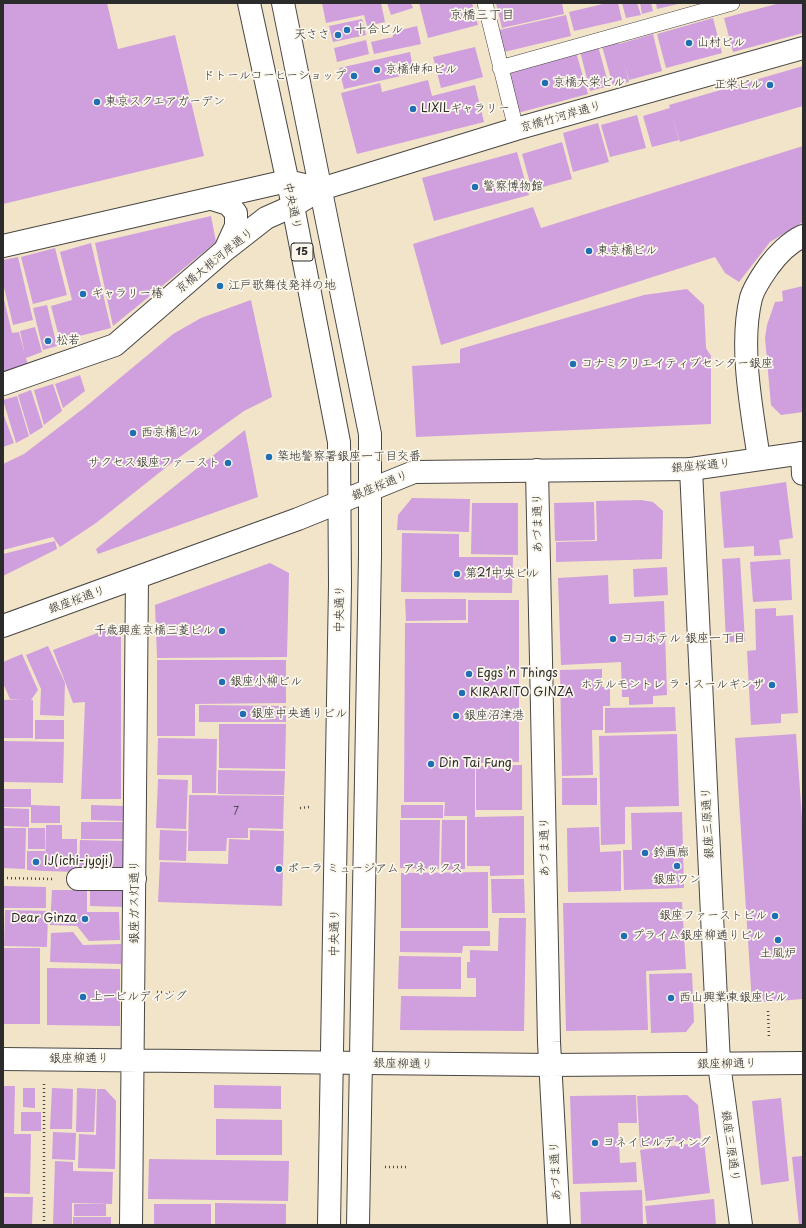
<!DOCTYPE html>
<meta charset="utf-8">
<style>
body{margin:0}
#map{position:relative;width:806px;height:1228px;overflow:hidden;background:#f2e4c9;font-family:"Playpen Sans",sans-serif}
canvas{display:block}
.frame{position:absolute;inset:0;border:4px solid #2b2b2b;pointer-events:none}
</style>
<div id="map">
<canvas width="806" height="1228"></canvas>
<div class="frame"></div>
</div>
<script>
const ctx = document.querySelector('canvas').getContext('2d');
ctx.lineJoin = 'round';
function fillPath(path, color) {
  ctx.fillStyle = color;
  ctx.fill(path, 'evenodd');
}
function trace(path, color, width, dash) {
  ctx.strokeStyle = color;
  ctx.lineWidth = width;
  ctx.lineCap = dash ? 'butt' : 'round';
  ctx.setLineDash(dash || []);
  ctx.stroke(path);
}
function label(font, color, halo, rows, align = 'center') {
  ctx.font = font + ' "Playpen Sans","Klee One",sans-serif';
  ctx.lineWidth = 3.5;
  ctx.setLineDash([]);
  ctx.textBaseline = 'middle';
  ctx.strokeStyle = halo;
  ctx.fillStyle = color;
  for (const [text, x, y, turn = 0] of rows) {
    ctx.save();
    ctx.translate(x, y);
    ctx.rotate((+turn || 0) * Math.PI / 180);
    ctx.textAlign = isNaN(turn) ? turn : align;
    if (halo) ctx.strokeText(text, 0, 0);
    ctx.fillText(text, 0, 0);
    ctx.restore();
  }
}
const building = new Path2D(`
 M3 3H107L118 49 175 35 204 156 3 204Z
 M322 3H381L385 22 367 26 364 15 326 23Z
 M387 3H411L413 8 391 15Z
 M419 3H472L478 25 428 38Z
 M496 3H562L564 14 502 28Z
 M607 3H618L622 20 574 31 569 12Z
 M622 3H637L641 15 626 18Z
 M640 3H651L653 11 642 14Z
 M656 3H678V4L657 9Z
 M780 3H803V33L733 52 724 18Z
 M566 15 571 36 504 52 499 30Z
 M713 18 722 53 666 68 657 34Z
 M362 19 366 35 333 42 329 26Z
 M417 26 421 44 374 54 371 42 393 37 392 32Z
 M653 34 662 71 629 80 624 63 629 82 613 86 602 46 618 41 619 44Z
 M366 40 369 54 337 62 334 48Z
 M598 46 609 86 590 91 580 51Z
 M475 47 483 77 441 88 433 57Z
 M410 52 414 73 344 89 339 68Z
 M576 52 588 94 514 114 503 72Z
 M803 66V106L680 142 672 116 679 140 652 147 643 116 670 108 669 105Z
 M428 80 432 96 475 85 484 122 357 154 341 93 380 83 382 92Z
 M637 115 646 148 610 157 601 125Z
 M598 123 609 162 573 172 563 133Z
 M562 142 572 179 532 190 522 154Z
 M803 146V222L770 242 739 282 725 273 715 257 441 345 413 244 533 207 541 228Z
 M517 152 529 195 434 221 422 178Z
 M211 216 216 242 113 326 95 243Z
 M91 243 111 328 60 341 51 306 72 300 60 252Z
 M55 248 67 295 33 304 21 257Z
 M18 257 33 320 13 325 3 283V260Z
 M803 286V412L781 415 771 405 765 338 767 325 775 302 783 301 782 291Z
 M687 289 704 305 706 348 711 356V424L416 437 412 366 460 363V349L644 295Z
 M3 295 12 333 19 332 25 355 20 331 35 327 42 352 26 358 28 366 3 374Z
 M251 300 272 397 244 411 174 461 96 523 60 547 53 537 3 550V464L24 454 84 408 173 334 201 318Z
 M47 305 57 346 43 350 33 308Z
 M80 375 85 391 63 408 55 384Z
 M53 384 62 411 44 425 34 390Z
 M31 390 43 427 30 435 18 395Z
 M17 396 29 436 16 443 3 400Z
 M3 413 14 443 3 447Z
 M245 430 258 497 98 554 96 549Z
 M786 482 793 538 779 540 781 555 754 556V546L724 548 720 492Z
 M412 498 470 499 469 532 397 530 398 515Z
 M641 500 653 502 663 511 662 559 556 562V542L597 541 596 501Z
 M594 502 595 540 555 541 554 503Z
 M472 503H518V555L471 554Z
 M402 533 459 534V557H513L512 593 401 592Z
 M55 541 57 549 3 576V554Z
 M740 558 745 641 726 642 722 559Z
 M790 559 792 600 753 602 750 562Z
 M270 563 289 573 287 657 157 658 155 605Z
 M667 567 668 595 634 597 633 569Z
 M608 575 609 604 664 601 667 695 653 696V704L629 705V697H622L621 662 561 665 558 578Z
 M405 599H466V620L406 621Z
 M468 600H519V762L475 763V817L524 816V875L490 876V866H467V816H444L445 802H404L405 623H468Z
 M776 608V616L793 615 798 713 781 714V723L751 725 747 651 756 650 755 609Z
 M121 624V799H81L85 702 73 703 53 650Z
 M48 646 65 683 64 716 40 715 41 689 26 655Z
 M22 654 38 690 31 700H33V738H3V700L23 699H10L3 683V662Z
 M157 660H286V703L195 704V736H157Z
 M602 669V687H610V706H603V730H592L593 775 562 776 560 670Z
 M199 705 286 706V722H199Z
 M675 707 676 731 605 733V708Z
 M35 720H64V739H35Z
 M219 724H286L285 769 219 768Z
 M677 734 679 806 625 807V844L601 845 599 736Z
 M796 734 803 833V999L752 1003 735 738Z
 M158 738 217 739 216 793H192V775H157Z
 M3 741 64 742 63 783 3 782Z
 M522 765V810H476V766Z
 M218 770 285 771 284 795 218 794Z
 M562 778H597V805H562Z
 M158 779 188 780 186 829 156 828Z
 M3 789H31V805L60 806V823H31V807H3Z
 M189 795 284 796 283 829 248 828V838H227L226 851H188Z
 M91 805 124 806V821L91 820Z
 M401 805H443V818H401Z
 M3 808 29 809V827L3 826Z
 M682 812 684 888 624 890 623 850H632L631 813Z
 M400 820H440L439 869 400 868Z
 M442 820H465V869L441 870Z
 M81 822H123V839H81Z
 M46 825H62V839H77V872L45 871Z
 M599 827 600 852 621 851V891L568 892 567 828Z
 M3 828H26L25 869 3 868Z
 M28 828H45V849H28Z
 M160 830 187 831 186 861 159 860Z
 M250 830 284 831 282 906 158 902 160 862 228 864 229 839 250 840Z
 M80 840 125 841V870L79 869Z
 M27 851H45V871L27 870Z
 M488 872V928H401V873Z
 M491 879H524L525 913H492Z
 M3 886 46 887V908H3Z
 M90 886H125V907L90 906Z
 M52 890H87V912H119L120 940 89 941 77 926 50 925Z
 M682 902 686 969 646 971 648 1030 566 1031 563 903Z
 M5 910 48 911 47 947 4 946Z
 M499 918H526L524 1031 400 1030 401 996 476 997V978H467V962H470V950L498 951Z
 M400 931H490V946H463L462 953 400 952Z
 M73 932 83 945 121 944V964L50 962 51 933Z
 M3 948H40V1024H3Z
 M399 956 461 957V989H398Z
 M47 968 120 969V1026L47 1025Z
 M692 973 694 1022 686 1032 651 1033 649 974Z
 M214 1085 281 1086V1109L214 1108Z
 M3 1086H15L14 1134H31L30 1194 3 1193Z
 M23 1088H35V1108L23 1107Z
 M52 1088 73 1089 72 1129H50Z
 M77 1088 96 1089 94 1132H76Z
 M97 1089H105L116 1101 115 1169 78 1168 79 1134 96 1135Z
 M636 1095 637 1123H618L620 1163 636 1162 637 1182 573 1184 570 1096Z
 M687 1095 698 1105 701 1138 640 1147 637 1096Z
 M781 1098 789 1181 761 1185 752 1101Z
 M21 1112H41V1131H21Z
 M216 1119 282 1120V1155H216Z
 M53 1132 76 1133 75 1160 52 1159Z
 M704 1142 710 1193 646 1201 640 1150Z
 M803 1156V1225H799L792 1157Z
 M149 1159 289 1161 288 1201 148 1199Z
 M55 1161 73 1162V1171L113 1172 112 1204 72 1203V1225H53Z
 M642 1190 643 1224 581 1225 580 1192Z
 M3 1197H33L32 1225H3Z
 M714 1199 716 1225H647L645 1206Z
 M215 1203 286 1204V1225L215 1224Z
 M74 1204H106V1216H74Z
 M154 1204H211V1225H154Z
 M73 1217H111V1225H73Z`);
const path = new Path2D(`
 M300 808 310 807
 M3 878 53 879
 M157 992 177 993
 M768 1011 769 1039
 M44 1084V1225
 M385 1167H408`);
const service = new Path2D(`
 M485 3 516 129
 M500 68 732 3`);
const minor = new Path2D(`
 M212 199 228 204 236 213V226L225 250
 M3 246 287 181 321 189
 M3 384 115 345 225 250 266 218 293 206 321 189 516 129 803 48
 M802 453 803 474
 M691 469 719 1064 741 1225
 M537 470 549 1042 559 1225
 M78 879H135
 M3 1059 550 1065 803 1063
 M131 1225 137 578`);
const tertiary = new Path2D(`
 M3 626 298 519 414 472 691 469 803 453`);
const trunk = new Path2D(`
 M249 3 293 206 339 442 340 585 329 1225
 M283 3 370 434V555L358 1225`);
const motorway = new Path2D(`
 M759 459C752 411 739 346 751 298 754 287 762 276 769 266 777 255 790 242 803 236`);
const markers = [
 [347,30,4,"#1f6fb2"],
 [338,35,4,"#1f6fb2"],
 [689,43,4,"#1f6fb2"],
 [377,70,4,"#1f6fb2"],
 [354,76,4,"#1f6fb2"],
 [545,83,4,"#1f6fb2"],
 [770,85,4,"#1f6fb2"],
 [97,102,4,"#1f6fb2"],
 [413,109,4,"#1f6fb2"],
 [475,187,4,"#1f6fb2"],
 [589,251,4,"#1f6fb2"],
 [220,286,4,"#1f6fb2"],
 [83,294,4,"#1f6fb2"],
 [48,341,4,"#1f6fb2"],
 [573,364,4,"#1f6fb2"],
 [133,433,4,"#1f6fb2"],
 [269,457,4,"#1f6fb2"],
 [228,463,4,"#1f6fb2"],
 [457,574,4,"#1f6fb2"],
 [222,631,4,"#1f6fb2"],
 [613,639,4,"#1f6fb2"],
 [469,674,4,"#1f6fb2"],
 [222,682,4,"#1f6fb2"],
 [772,685,4,"#1f6fb2"],
 [462,693,4,"#1f6fb2"],
 [243,714,4,"#1f6fb2"],
 [456,716,4,"#1f6fb2"],
 [431,764,4,"#1f6fb2"],
 [645,853,4,"#1f6fb2"],
 [36,862,4,"#1f6fb2"],
 [677,866,4,"#1f6fb2"],
 [279,869,4,"#1f6fb2"],
 [775,916,4,"#1f6fb2"],
 [85,919,4,"#1f6fb2"],
 [624,936,4,"#1f6fb2"],
 [778,940,4,"#1f6fb2"],
 [83,997,4,"#1f6fb2"],
 [671,998,4,"#1f6fb2"],
 [595,1143,4,"#1f6fb2"]
];
const numberNames = [
 ["7",236,812]
];
const shields = [
 [302,252,22]
];
const shieldNames = [
 ["15",302,252]
];
const poiNames = [
 ["十合ビル",355,30],
 ["天ささ",330,35,"right"],
 ["山村ビル",697,43],
 ["京橋伸和ビル",385,70],
 ["ドトールコーヒーショップ",346,76,"right"],
 ["京橋大栄ビル",553,83],
 ["正栄ビル",762,85,"right"],
 ["東京スクエアガーデン",105,102],
 ["LIXILギャラリー",421,109],
 ["警察博物館",483,187],
 ["東京橋ビル",597,251],
 ["江戸歌舞伎発祥の地",228,286],
 ["ギャラリー椿",91,294],
 ["松若",56,341],
 ["コナミクリエイティブセンター銀座",581,364],
 ["西京橋ビル",141,433],
 ["築地警察署銀座一丁目交番",277,457],
 ["サクセス銀座ファースト",220,463,"right"],
 ["第21中央ビル",465,574],
 ["千歳興産京橋三菱ビル",214,631,"right"],
 ["ココホテル 銀座一丁目",621,639],
 ["Eggs ’n Things",477,674],
 ["銀座小柳ビル",230,682],
 ["ホテルモントレ ラ・スールギンザ",764,685,"right"],
 ["KIRARITO GINZA",470,693],
 ["銀座中央通りビル",251,714],
 ["銀座沼津港",464,716],
 ["Din Tai Fung",439,764],
 ["鈴画廊",653,853],
 ["IJ(ichi-jyoji)",44,862],
 ["ポーラ ミュージアム アネックス",287,869],
 ["銀座ワン",677,880,"center"],
 ["銀座ファーストビル",767,916,"right"],
 ["Dear Ginza",77,919,"right"],
 ["プライム銀座柳通りビル",632,936],
 ["土風炉",778,954,"center"],
 ["上一ビルディング",91,997],
 ["西山興業東銀座ビル",679,998],
 ["ヨネイビルディング",603,1143]
];
const streetNames = [
 ["京橋竹河岸通り",561,117,-16],
 ["中央通り",292,206,78],
 ["京橋大根河岸通り",215,261,-39],
 ["銀座桜通り",701,466,-5],
 ["銀座桜通り",380,486,-22],
 ["あづま通り",538,523,-91],
 ["銀座桜通り",77,600,-20],
 ["中央通り",340,609,-89],
 ["銀座三原通り",708,823,-93],
 ["あづま通り",545,847,-91],
 ["銀座ガス灯通り",135,902,-90],
 ["中央通り",335,933,-89],
 ["銀座柳通り",79,1059],
 ["銀座柳通り",403,1064,1],
 ["銀座柳通り",727,1064,-1],
 ["銀座三原通り",730,1146,82],
 ["あづま通り",556,1171,-93]
];
const neighbourhoodNames = [
 ["京橋三丁目",482,15]
];
fillPath(building, '#d09fdd');
trace(service, '#494743', 16);
trace(minor, '#494743', 24);
trace(tertiary, '#494743', 24);
trace(trunk, '#494743', 24);
trace(motorway, '#494743', 24);
trace(path, '#494743', 2.5, [1, 3]);
trace(service, '#fff', 15);
trace(minor, '#fff', 22);
trace(tertiary, '#fff', 22);
trace(trunk, '#fff', 22);
trace(motorway, '#fff', 22);
for (const [x, y, r, color] of markers) {
  const dot = new Path2D();
  dot.arc(x, y, r, 0, 2 * Math.PI);
  ctx.fillStyle = color;
  ctx.fill(dot);
  trace(dot, '#fbf7ec', 1.5);
}
label('10px', '#544858', null, numberNames);
for (const [x, y, w] of shields) {
  const box = new Path2D();
  box.roundRect(x - w / 2, y - 9, w, 18, 3);
  ctx.fillStyle = '#fbf7ec';
  ctx.fill(box);
  trace(box, '#2b2b2b', 1);
}
label('bold 11px', '#2b2b2b', null, shieldNames);
label('12px', '#2b2b2b', '#fbf7ec', poiNames, 'left');
label('12px', '#2b2b2b', '#fbf7ec', streetNames);
label('13px', '#2b2b2b', '#fbf7ec', neighbourhoodNames);
</script>
